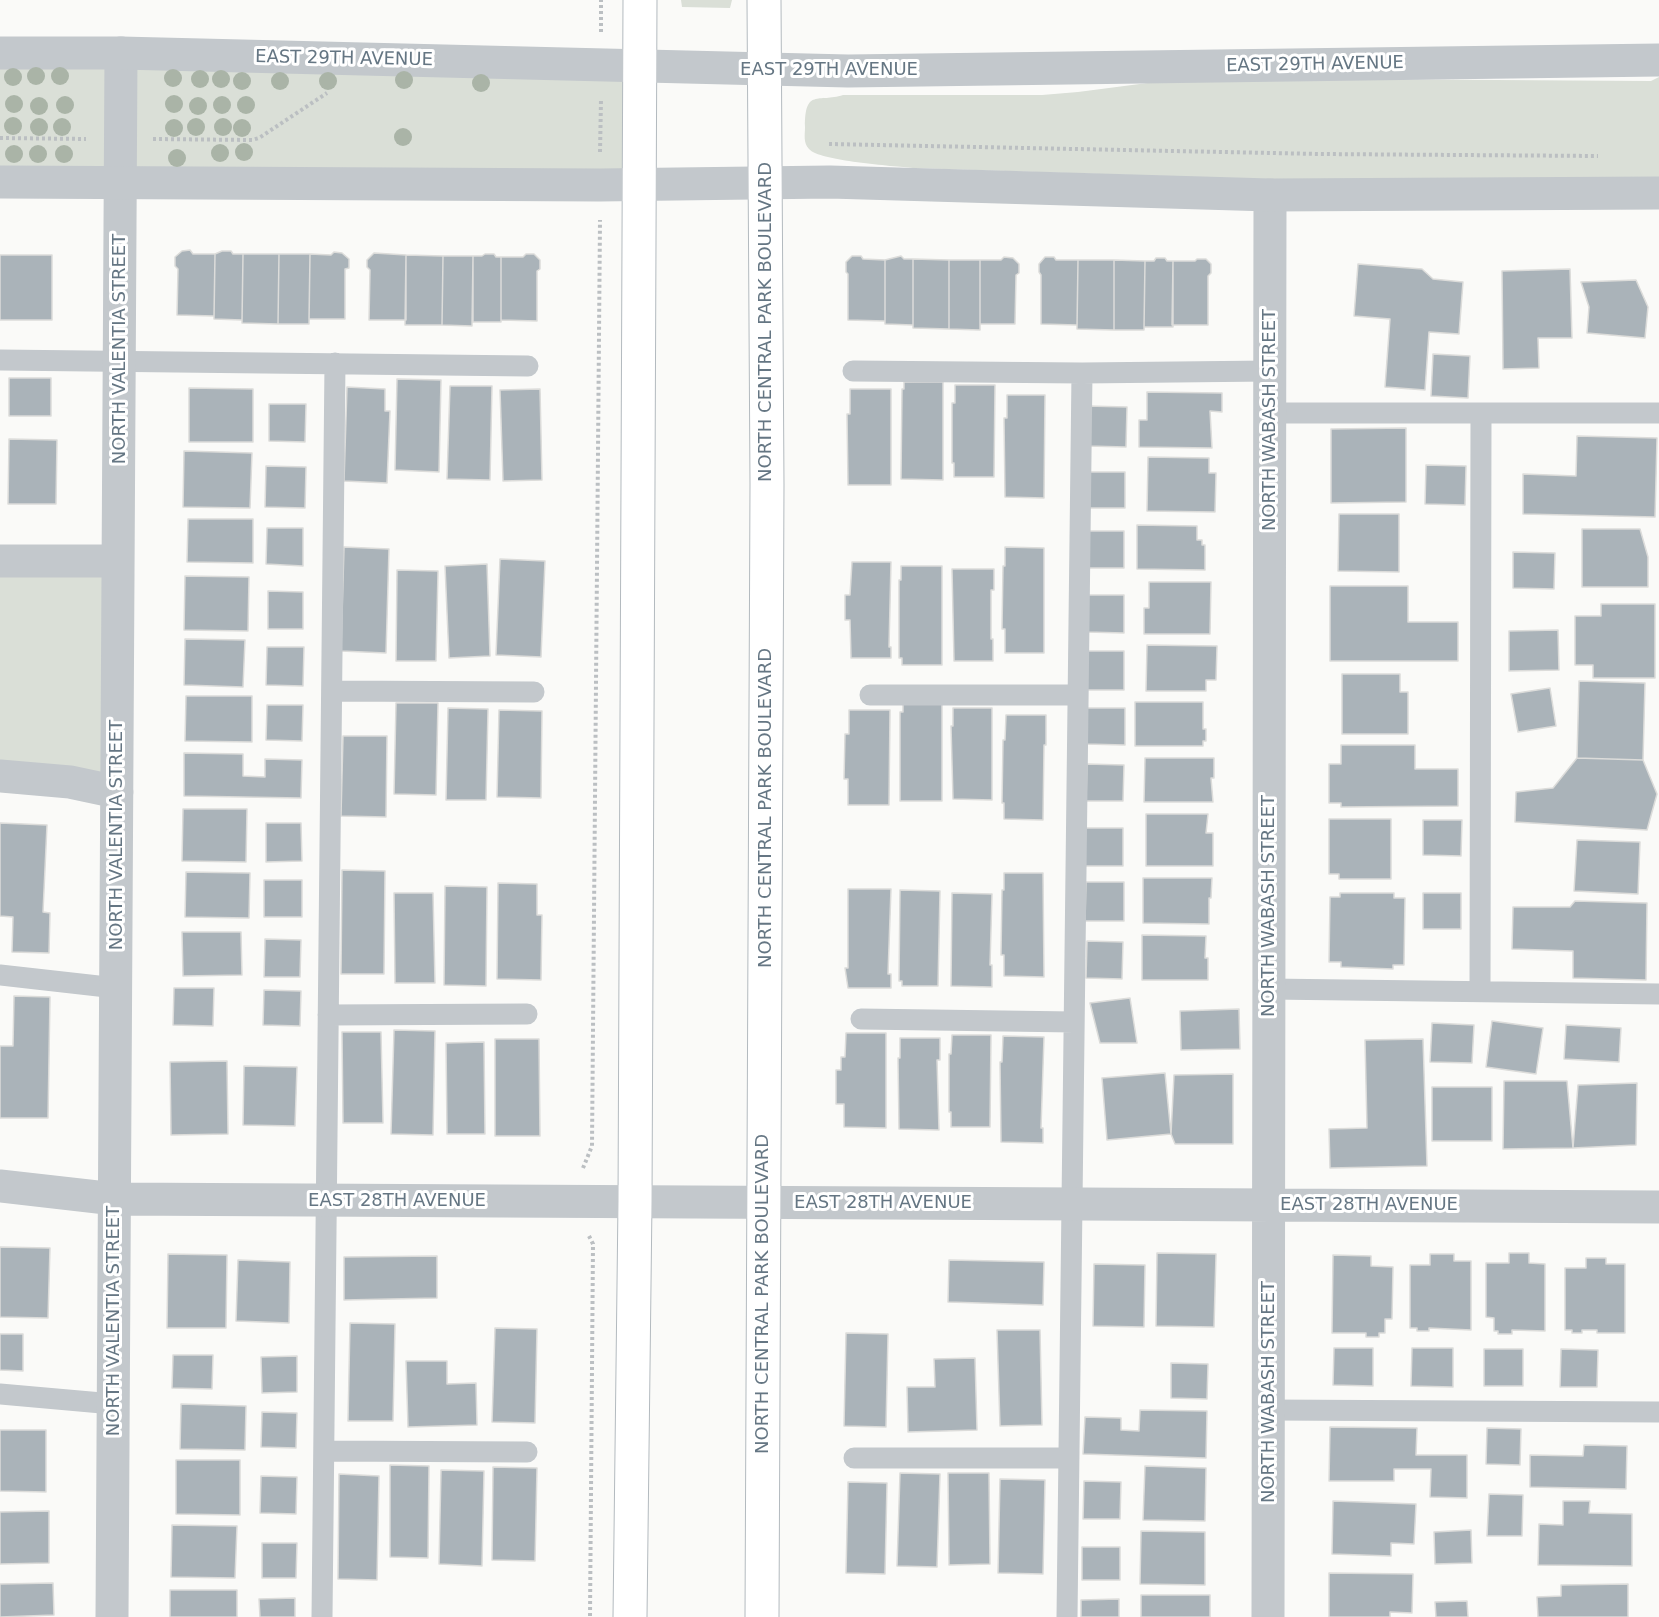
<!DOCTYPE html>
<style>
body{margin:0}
canvas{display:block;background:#fafaf8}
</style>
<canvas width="1659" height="1617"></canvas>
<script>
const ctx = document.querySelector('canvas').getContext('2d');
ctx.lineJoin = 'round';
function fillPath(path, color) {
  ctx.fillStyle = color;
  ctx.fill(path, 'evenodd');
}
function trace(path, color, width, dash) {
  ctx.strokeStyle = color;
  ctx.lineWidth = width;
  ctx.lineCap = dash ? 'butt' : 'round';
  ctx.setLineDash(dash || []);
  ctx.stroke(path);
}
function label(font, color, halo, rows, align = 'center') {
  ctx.font = font + ' "DejaVu Sans",sans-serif';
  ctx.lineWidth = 6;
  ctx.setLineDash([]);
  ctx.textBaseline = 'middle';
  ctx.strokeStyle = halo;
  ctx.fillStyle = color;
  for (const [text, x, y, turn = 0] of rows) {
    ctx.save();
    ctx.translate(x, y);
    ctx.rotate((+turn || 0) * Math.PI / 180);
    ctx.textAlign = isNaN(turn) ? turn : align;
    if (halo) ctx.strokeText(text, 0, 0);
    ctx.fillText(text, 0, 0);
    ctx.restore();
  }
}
const green = new Path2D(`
 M681 0H732L730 8 682 7Z
 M0 53 640 67V185L0 182Z
 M1659 77V192L913 168C894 166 819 161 809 149 803 143 805 134 805 127 805 88 818 103 843 95H1042L1078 92 1186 78 1651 81Z
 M0 561H118L117 792 0 776Z`);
const building = new Path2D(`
 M190 250 193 254H215L214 316 177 315 178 269 175 266V257L182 251Z
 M222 251H231L233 254H243L242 320 214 319 215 254Z
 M334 252 342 253 349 259V268L345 269V319H309L310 254 331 255Z
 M374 253 406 255V320H369L370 270 367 267V260Z
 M243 254H279L278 324 242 323Z
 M279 254H310L309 324H278Z
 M485 254H494L496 257H501V322H473V256H482Z
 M526 254H534L540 260V269L537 271V321L501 320V257H523Z
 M0 255H52V320H0Z
 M406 255 443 256 442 325H405Z
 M443 256H473L472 326 442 325Z
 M852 256H861L863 259 885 260V321L848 320V274L846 272V262Z
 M901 256 904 259H913V325L885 324V260Z
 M1004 257 1013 258 1019 264V273L1016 275 1015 324H980V260H1001Z
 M1045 257H1054L1056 260H1078L1077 325 1041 324V275L1039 272V264Z
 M1156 258H1165L1167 261H1173V327H1144L1145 261H1154Z
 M913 259 949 260V329L913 328Z
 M1197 259H1206L1211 264V273L1208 276V325H1172L1173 261H1195Z
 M949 260H980V330L949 329Z
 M1078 260H1114V330L1077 329Z
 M1114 260 1145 261 1144 330H1114Z
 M1358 264 1422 269 1433 279 1463 282 1459 334 1429 332 1425 390 1385 387 1390 319 1354 316Z
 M1570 269 1572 338H1538L1539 368 1503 369 1502 271Z
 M1636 280 1648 307 1645 338 1587 333 1589 307 1581 282Z
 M1433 354 1470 356 1468 398 1431 396Z
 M9 378H51V416H9Z
 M397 379 441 380 439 472 395 470Z
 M904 382H943V480L901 479 902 389H904Z
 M955 385H995L994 477H954V463H952V403H955Z
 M450 386H492L490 480 447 479Z
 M347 387 385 389V411H390L387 483 344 481Z
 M189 388 253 389V442H189Z
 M540 389 542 480 503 481 500 390Z
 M850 389H891V485H848L847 414H850Z
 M1147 392 1222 393V412L1210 411 1212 448 1139 447V420H1147Z
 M1007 395H1045L1044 498 1005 497 1004 418H1007Z
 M269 404H306L305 442 269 441Z
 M1087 406 1127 407 1126 447 1087 446Z
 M1406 428V502L1331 503V429Z
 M1577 436 1657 438 1655 517 1523 514V474L1576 476Z
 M9 439 57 440 56 504H8Z
 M184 451 252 453 250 508 183 507Z
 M1148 457 1209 458V473H1216L1215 512 1147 511Z
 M1426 465 1466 466 1465 505 1425 504Z
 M266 466 306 467 305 508 265 507Z
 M1087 472H1125V508H1087Z
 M1339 514H1399V572L1338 571Z
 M188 519H253V563L187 562Z
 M1137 525 1197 526V540H1202V545H1205V570L1137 569Z
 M267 528H303V566L266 564Z
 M1582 529H1640L1648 557V587H1582Z
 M1088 531H1124V568H1087Z
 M344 547 389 549 386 653 341 651Z
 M1005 547 1044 548V653H1005V629H1002L1003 566H1005Z
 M1513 552 1555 553 1554 589 1513 588Z
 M500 559 545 561 541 657 496 655Z
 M852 562H891L889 647H891V658H851L850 620H845V595H850Z
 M487 564 490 656 449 658 445 566Z
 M901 566H942V665H902V658H899V580H901Z
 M952 569H994V590H991V639H993V661H954Z
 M397 570 438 571 436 661H396Z
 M185 576 249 577 248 631 184 630Z
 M1149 582H1211L1210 634H1144V608H1149Z
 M1330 586H1408V622H1458V661H1330Z
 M268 591 303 592V629H268Z
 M1087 595H1124V633L1087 632Z
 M1601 604H1655V678H1593V665H1575V616H1601Z
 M1558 630 1559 670 1509 671V631Z
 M185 639 245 640 243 687 184 685Z
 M1147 645 1217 646 1216 680H1206V691H1146Z
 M267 647H304L303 686 266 685Z
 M1087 651H1124V690H1086Z
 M1342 674H1400V692H1408V734H1342Z
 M1579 681 1645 683 1643 760 1577 758Z
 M1550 688 1556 726 1518 732 1511 694Z
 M186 696H252V742L185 741Z
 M1135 702H1203V729H1206V741H1203V746H1135Z
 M396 703H438L436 795 394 794Z
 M903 704H942V801H900V712H903Z
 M267 705H303L302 741 266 740Z
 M448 708 488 709 486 800H446Z
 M953 708H992V800L953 799 951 726H953Z
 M1085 708H1125V745L1085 744Z
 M499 710 542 711 541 798 497 797Z
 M849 710H890L889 805H848V779H844L845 734H849Z
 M1006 715H1046V745H1044L1043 820 1004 819V803H1002L1003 740H1005Z
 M343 736H387L386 817 341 816Z
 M1341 745H1415V769H1458V806L1341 807V803H1329V764H1341Z
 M184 753 243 754V776L265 777V759L302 760 301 798 184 796Z
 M1145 758H1214V778H1211L1213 802H1144Z
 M1577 758 1643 760 1657 794 1647 830 1515 822 1516 792 1553 788Z
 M1087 764 1124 765 1123 801H1086Z
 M183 809H247L246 862 182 861Z
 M1146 814H1208L1206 833H1213V866H1146Z
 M1329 819H1391V879H1339V874H1329Z
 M1423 820H1462L1461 856 1423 855Z
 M0 823 47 825 43 912 50 913 49 953 12 952 13 917 0 916Z
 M266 823H301L302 861 266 862Z
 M1085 828H1123V866H1084Z
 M1577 840 1640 842 1638 894 1574 891Z
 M342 870 385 871 384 974H341Z
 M186 872 250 873 249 918 185 917Z
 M1004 873H1043L1044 977 1004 976V955H1001L1002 890H1004Z
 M1143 878H1212L1211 898H1209V924L1143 923Z
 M264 880H302V917H264Z
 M1086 882H1124V921H1085Z
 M498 883 537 884V915H542L541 980 497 979Z
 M445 886 487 887 486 986 444 985Z
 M848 889H891L888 974H891V988H848L845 968H848Z
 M900 890 940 891 938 986H902V981H899Z
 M394 893H433L435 983H395Z
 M952 893 992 894 990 965H992V987L951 986Z
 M1340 893H1394V898H1405L1404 965H1393V969L1341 967V962H1329L1330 897H1340Z
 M1423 893H1461V929H1423Z
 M1575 901 1647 903 1646 980 1573 978V951L1512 949 1513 907H1570Z
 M182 932H241L242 975 183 976Z
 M1142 935 1206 936 1205 958H1208V980H1142Z
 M265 939 301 940 300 977H264Z
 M1087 941 1123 942 1122 979 1086 978Z
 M174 988H214L213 1026 173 1025Z
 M264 990 301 991 300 1026 263 1025Z
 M14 996 50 997 48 1118H0V1046H13Z
 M1130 998 1137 1043H1100L1090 1003Z
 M1239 1009 1240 1049 1181 1050 1180 1011Z
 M1492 1021 1543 1028 1536 1074 1486 1067Z
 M1432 1023 1474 1025 1472 1063 1430 1062Z
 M1566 1025 1621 1028 1619 1062 1564 1059Z
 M394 1030 435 1031 433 1135 391 1134Z
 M342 1032H381L383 1123H343Z
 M846 1033H886V1128L844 1127V1104H836V1070H841V1057H845Z
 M952 1035H991L990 1127H951V1112H949V1054H951Z
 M1003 1036 1044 1037 1041 1128H1043V1143L1001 1142 1000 1062H1002Z
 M900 1038H940V1060H937L939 1130 899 1129 898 1058H900Z
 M495 1039H539L540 1136H495Z
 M1423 1039 1427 1166 1330 1168 1329 1129 1367 1128 1365 1040Z
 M484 1042 485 1134H447L446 1043Z
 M227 1061 228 1134 171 1135 170 1062Z
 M244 1066 297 1067 295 1126 243 1125Z
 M1165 1073 1171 1134 1107 1140 1102 1078Z
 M1233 1074V1144H1175L1171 1134 1174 1075Z
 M1504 1081H1567L1573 1148 1503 1149Z
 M1637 1083 1636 1145 1573 1148 1578 1085Z
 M1432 1087H1492V1141H1432Z
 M0 1247 50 1248 48 1318 0 1317Z
 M1157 1253 1216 1254 1214 1327 1156 1326Z
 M1509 1253H1529V1263L1545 1264V1331L1512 1330V1334H1498V1331H1494V1318L1486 1317V1263H1509Z
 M168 1254 227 1255 226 1328H167Z
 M1430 1254H1454V1261H1471V1330L1429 1328V1331H1417V1328H1410V1265H1430Z
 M1333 1255 1371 1256V1266L1393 1267 1392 1319H1385V1333H1379V1337H1366V1333H1332Z
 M437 1256V1298L344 1300V1257Z
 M1586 1258H1606V1264H1625V1333H1597V1330H1582V1333H1572V1330H1565V1268H1586Z
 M238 1260 290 1262 289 1323 236 1321Z
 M949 1260 1044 1262 1043 1305 948 1302Z
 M1094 1264 1145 1265 1144 1327 1093 1326Z
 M350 1323 395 1324 393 1421H348Z
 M495 1328 537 1329 535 1423 492 1422Z
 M997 1330H1040L1042 1425 1000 1426Z
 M846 1333 888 1334 886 1427 844 1426Z
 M0 1334H23V1371L0 1370Z
 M1334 1348H1373V1386L1333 1385Z
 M1412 1348H1453V1387L1411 1386Z
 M1484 1349H1523V1386H1484Z
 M1561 1349 1598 1350 1597 1387H1560Z
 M173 1355H213L212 1389 172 1388Z
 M297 1356V1392L262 1393 261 1357Z
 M975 1358 977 1430 908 1432 907 1387H935L934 1359Z
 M406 1361H447V1384L476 1383 477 1425 408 1427Z
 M1171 1363 1208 1364 1207 1399 1171 1398Z
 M181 1404 246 1406 245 1450 180 1449Z
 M1140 1410 1207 1411 1206 1458 1083 1454 1085 1417 1121 1418V1430L1139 1431Z
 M262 1412 297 1413 296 1448 261 1447Z
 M1330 1427 1417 1428 1416 1455H1467V1498L1430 1497 1431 1469H1394V1481H1329Z
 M1487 1428 1521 1429 1520 1465 1486 1464Z
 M0 1430H46V1492L0 1491Z
 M1584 1445 1627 1446 1626 1489 1530 1487V1455L1583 1456Z
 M176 1460H240V1515L176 1514Z
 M390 1465 429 1466 428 1558 390 1557Z
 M1145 1466 1206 1468 1205 1521 1143 1520Z
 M493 1467 537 1468 535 1561 492 1560Z
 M441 1470 484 1471 482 1566 439 1564Z
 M900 1473 940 1474 937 1567 897 1566Z
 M948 1473H989L990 1564 949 1565Z
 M339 1474 379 1476 377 1580 338 1579Z
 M261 1476 297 1477 296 1514 260 1513Z
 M1000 1479 1045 1480 1043 1574 998 1573Z
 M1084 1481 1121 1482 1120 1519H1083Z
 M848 1482 887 1483 885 1574 846 1573Z
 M1489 1494 1523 1495 1522 1536H1487Z
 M1333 1501 1416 1504 1414 1544 1391 1543V1556L1332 1554Z
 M1563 1501H1590L1589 1513 1632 1514V1566L1538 1565 1539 1524 1563 1525Z
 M49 1511V1563L0 1564V1512Z
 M172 1525 237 1526 235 1578 171 1577Z
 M1471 1530 1472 1563 1435 1564 1434 1532Z
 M1141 1531 1205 1532V1585L1140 1584Z
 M262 1543H297L296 1578H262Z
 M1082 1547H1120V1580H1082Z
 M1329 1573 1413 1574 1412 1613 1390 1612V1617H1329Z
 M53 1583 54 1615 0 1617V1584Z
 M1628 1584V1617H1538L1537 1597 1561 1596V1585Z
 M170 1590H237V1617H170Z
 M1141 1595H1210V1617H1141Z
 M295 1598V1617H260L259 1599Z
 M1119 1599V1617H1081V1600Z
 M1467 1601 1468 1617H1436L1435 1602Z`);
const path = new Path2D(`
 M601 32V0
 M0 138 86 139
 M153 139 252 140 259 138 327 93
 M829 144 1321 154 1598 156
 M600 152 601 100
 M583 1168 592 1146 600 220
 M589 1236 593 1244 590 1617`);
const service = new Path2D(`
 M0 360 528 366
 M853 371 1082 373 1270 371
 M1270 413H1659
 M332 691 534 692
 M870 695H1078
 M0 975 116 988
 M1269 989 1659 994
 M1480 991 1481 413
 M328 1015 527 1014
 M861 1019 1074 1022
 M0 1394 113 1404
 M1269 1410 1659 1412
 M324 1451 527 1452
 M854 1458H1069
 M322 1617 335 363
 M1067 1617 1082 373`);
const minor = new Path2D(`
 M0 561H118
 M0 776 70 782 117 792
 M0 1186 115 1199 1659 1207
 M112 1617 121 53
 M1268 1617 1270 195`);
const tertiary = new Path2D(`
 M0 53H121L848 71 1659 60
 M0 182 600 185 830 182 1270 195 1659 193`);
const secondary = new Path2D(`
 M630 1617 635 1202 640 0
 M762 1617 767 484 764 0`);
const trees = [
 [36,76],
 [60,76],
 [13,77],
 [173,78],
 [200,79],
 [221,79],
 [404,80],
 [242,81],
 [280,81],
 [328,81],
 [481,83],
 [14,104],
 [174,104],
 [65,105],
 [222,105],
 [246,105],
 [39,106],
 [198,106],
 [13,126],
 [39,127],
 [62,127],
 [196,127],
 [223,127],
 [174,128],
 [242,128],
 [403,137],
 [244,152],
 [220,153],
 [14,154],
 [38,154],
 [64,154],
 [177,158]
];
const streetNames = [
 ["EAST 29TH AVENUE",344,59,1],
 ["EAST 29TH AVENUE",1315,65,-1],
 ["EAST 29TH AVENUE",829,70],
 ["NORTH CENTRAL PARK BOULEVARD",766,322,-90],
 ["NORTH VALENTIA STREET",120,349,-90],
 ["NORTH WABASH STREET",1270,420,-90],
 ["NORTH CENTRAL PARK BOULEVARD",766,808,-90],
 ["NORTH VALENTIA STREET",117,835,-90],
 ["NORTH WABASH STREET",1269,906,-90],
 ["EAST 28TH AVENUE",397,1201],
 ["EAST 28TH AVENUE",883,1203],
 ["EAST 28TH AVENUE",1369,1205],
 ["NORTH CENTRAL PARK BOULEVARD",763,1294,-90],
 ["NORTH VALENTIA STREET",114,1321,-90],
 ["NORTH WABASH STREET",1269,1392,-90]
];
fillPath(green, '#dadfd7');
fillPath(building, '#aab3b9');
trace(building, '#dcdcda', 1.5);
trace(secondary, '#b3babf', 35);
trace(path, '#bbbfc2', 4, [3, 3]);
trace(service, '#c3c8cc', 21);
trace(minor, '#c3c8cc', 33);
trace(tertiary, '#c3c8cc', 33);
trace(secondary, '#fff', 33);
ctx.fillStyle = '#aab4a7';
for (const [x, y] of trees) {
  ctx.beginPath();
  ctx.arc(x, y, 9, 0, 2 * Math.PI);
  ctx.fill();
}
label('18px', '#657683', '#fff', streetNames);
</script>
